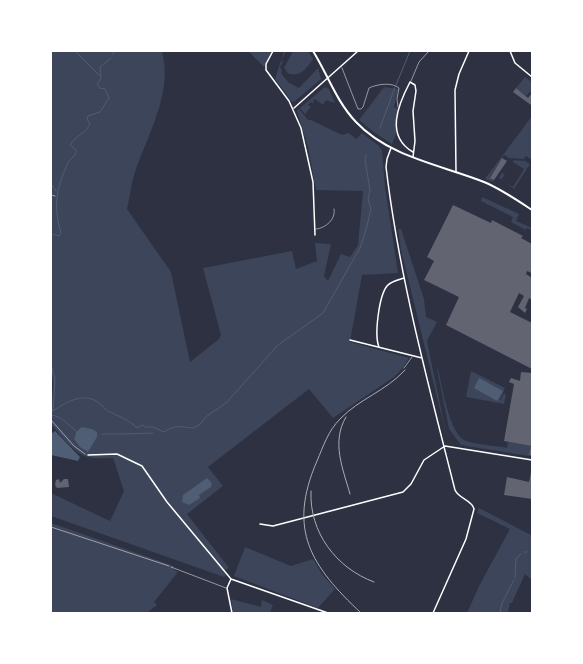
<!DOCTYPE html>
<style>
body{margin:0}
#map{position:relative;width:583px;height:664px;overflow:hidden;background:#2d3142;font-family:"Sofia Sans Condensed",sans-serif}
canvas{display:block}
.frame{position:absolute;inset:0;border:52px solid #fff;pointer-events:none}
</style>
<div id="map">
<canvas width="583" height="664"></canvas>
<div class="frame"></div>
</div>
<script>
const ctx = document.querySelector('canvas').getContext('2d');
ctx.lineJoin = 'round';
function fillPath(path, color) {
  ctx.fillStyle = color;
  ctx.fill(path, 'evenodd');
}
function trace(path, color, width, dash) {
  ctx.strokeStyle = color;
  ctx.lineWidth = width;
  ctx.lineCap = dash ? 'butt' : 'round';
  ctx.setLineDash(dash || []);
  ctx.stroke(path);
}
const green = new Path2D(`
 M51 51H162C173 93 148 134 135 172 131 184 130 197 127 209L171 272 190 362 219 339 221 335 203 268 292 251 296 269 317 261 315 243 331 244 324 276 328 281 341 254 350 257 358 245 363 191 316 190 308 147 297 111 299 109 308 120H311L342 135 349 133 356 139 362 133 379 146 382 151 385 187 398 273 362 275 350 342 409 358 402 369 394 377 333 418 309 389 208 467 223 486 187 514 229 568 223 571 226 575 224 577 51 516V493L110 521 124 491 113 458C106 458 96 459 88 457 72 452 62 436 51 425L53 383 51 373ZM76 432 95 439 88 452 74 437Z
 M248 51H272L264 67Z
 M284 51H286L281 61 283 62 280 67 282 71 281 73 288 82 299 88 318 68 321 79 294 102 291 101 275 79Z
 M293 51H308L313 59C307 68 300 77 290 74 285 73 288 71 284 68Z
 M525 77 532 82V90L526 96 516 88Z
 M325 87 329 89 335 103 326 100 323 105 315 99 313 101 314 104 311 102 308 105 311 107 305 114 300 108Z
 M384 87 398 89 394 107 398 109 396 134 392 144 375 133 359 120Z
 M532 116V160L526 156 524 159 509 158 504 155 490 177 494 180 493 182 485 179Z
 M514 160 525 161 530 164 514 189 499 178 502 173 505 174 501 180 513 187 524 169 513 162Z
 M482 197 519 214 516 221 532 228V231L527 228 526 230 511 222 513 217 481 201Z
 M398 229H401L424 299 426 317 437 322 427 341 447 438 401 250Z
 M437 369H438C442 385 449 432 464 440 471 444 498 446 507 448L508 442 531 446 529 456 461 445 449 429Z
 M471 371 505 388 500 400H501L504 393 506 395 504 404 466 397Z
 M479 508 531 535 532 533V580L525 574 512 603H510L508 613H467L479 586 510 529 477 513Z
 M51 523 174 566 173 569 178 572 154 602 157 605 147 613H51Z
 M245 547 291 566 313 559 322 574 335 589 318 608 234 576Z
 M231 599 261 607 262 600 273 605 270 613H233Z`);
const water = new Path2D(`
 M479 378 503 391 497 401 474 388Z
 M82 427 92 429 97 432V437L88 452 80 447 74 439 76 432Z
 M55 431 78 455 80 457 78 461 51 455V434Z
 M207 478 212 483 211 487 199 495 200 498 189 505 182 502 183 495Z`);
const stream = new Path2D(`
 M112 55 115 51
 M101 76 100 67 111 58
 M396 85 410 51
 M380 128 395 87
 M52 185 56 191
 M51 214V218
 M51 234 59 236 61 233C53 205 56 189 68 163 70 159 74 157 76 153V150L70 145C75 136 87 133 90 123L87 119 88 116 100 112 109 98 105 89 100 88C95 83 100 82 101 77L75 51
 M51 365 55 378 53 411 51 413
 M53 411C66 402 82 393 96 401 100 403 104 408 108 411 118 416 129 420 137 428L142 425 146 427H153L164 432C176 424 180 427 193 428L199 425 207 416 226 403 278 345 323 313 360 248 367 226 371 209 368 199 370 190 365 160 366 155
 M51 415C62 416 68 425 76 431
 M102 434C120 434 135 434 153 433
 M524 552H527
 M515 578 516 559 521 554
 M500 613 502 603 514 580`);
const building = new Path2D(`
 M516 88 528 98 532 93 531 105 513 92Z
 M502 158 507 161 494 180 490 178Z
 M453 205 491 223 492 220 523 236 521 238 532 244V273L527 271 526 274 532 278V300L529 298 525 308 527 309 525 313 518 307 524 296 519 293 510 312 532 323V369L446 325 459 297 424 280 434 261 427 257Z
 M521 372 532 373V456L529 455 531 446 504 441 514 384 509 382 511 378 520 381Z
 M531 472 532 499 504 495 507 477 529 482Z
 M59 479 60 483 64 479H68L69 487 57 488 55 485 56 480Z`);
const path = new Path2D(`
 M51 195 55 196
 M51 420 74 446 85 454
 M51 527 169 566`);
const service = new Path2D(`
 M342 68 358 109H361L363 107 369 88C377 84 392 82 399 88L397 99 398 107
 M411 81 419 62 429 51
 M316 229C326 228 336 219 334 209
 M404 368 412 357
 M171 567 226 588`);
const minor = new Path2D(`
 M273 51 266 64V70L289 101 301 128 313 182 315 235
 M510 51 515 63 532 77
 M294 108 358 51
 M391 148 387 159 386 167C399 276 428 383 455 490 459 499 472 500 474 509L466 539 433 613
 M413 157 415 141 413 111 416 91 415 85 410 82C398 105 385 136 413 152
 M456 172 455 90 459 74 469 51
 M350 340 422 358
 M379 347C374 335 379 296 387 286 391 281 398 280 404 278
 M445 446 532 460
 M88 455 117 454 142 466 167 502 231 579 328 613
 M260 524 273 526 403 492 411 484 424 460 445 446
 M231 579 227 588 232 613`);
const secondary = new Path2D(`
 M313 51C328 75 336 101 356 122 389 157 441 165 484 182 501 189 517 200 532 210`);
const rail = new Path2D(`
 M346 417C331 442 343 469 350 494
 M311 491C309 532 336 568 374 582
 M361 613C311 566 287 530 317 461 323 447 328 431 340 419 359 399 386 391 405 370`);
fillPath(green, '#3c4559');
fillPath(water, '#4f5d75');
trace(stream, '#4f5d75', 1);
fillPath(building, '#626471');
trace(path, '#fff', 0.5);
trace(service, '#fff', 0.5);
trace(minor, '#fff', 1.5);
trace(secondary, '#fff', 2);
trace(rail, '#abadb3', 1);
</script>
